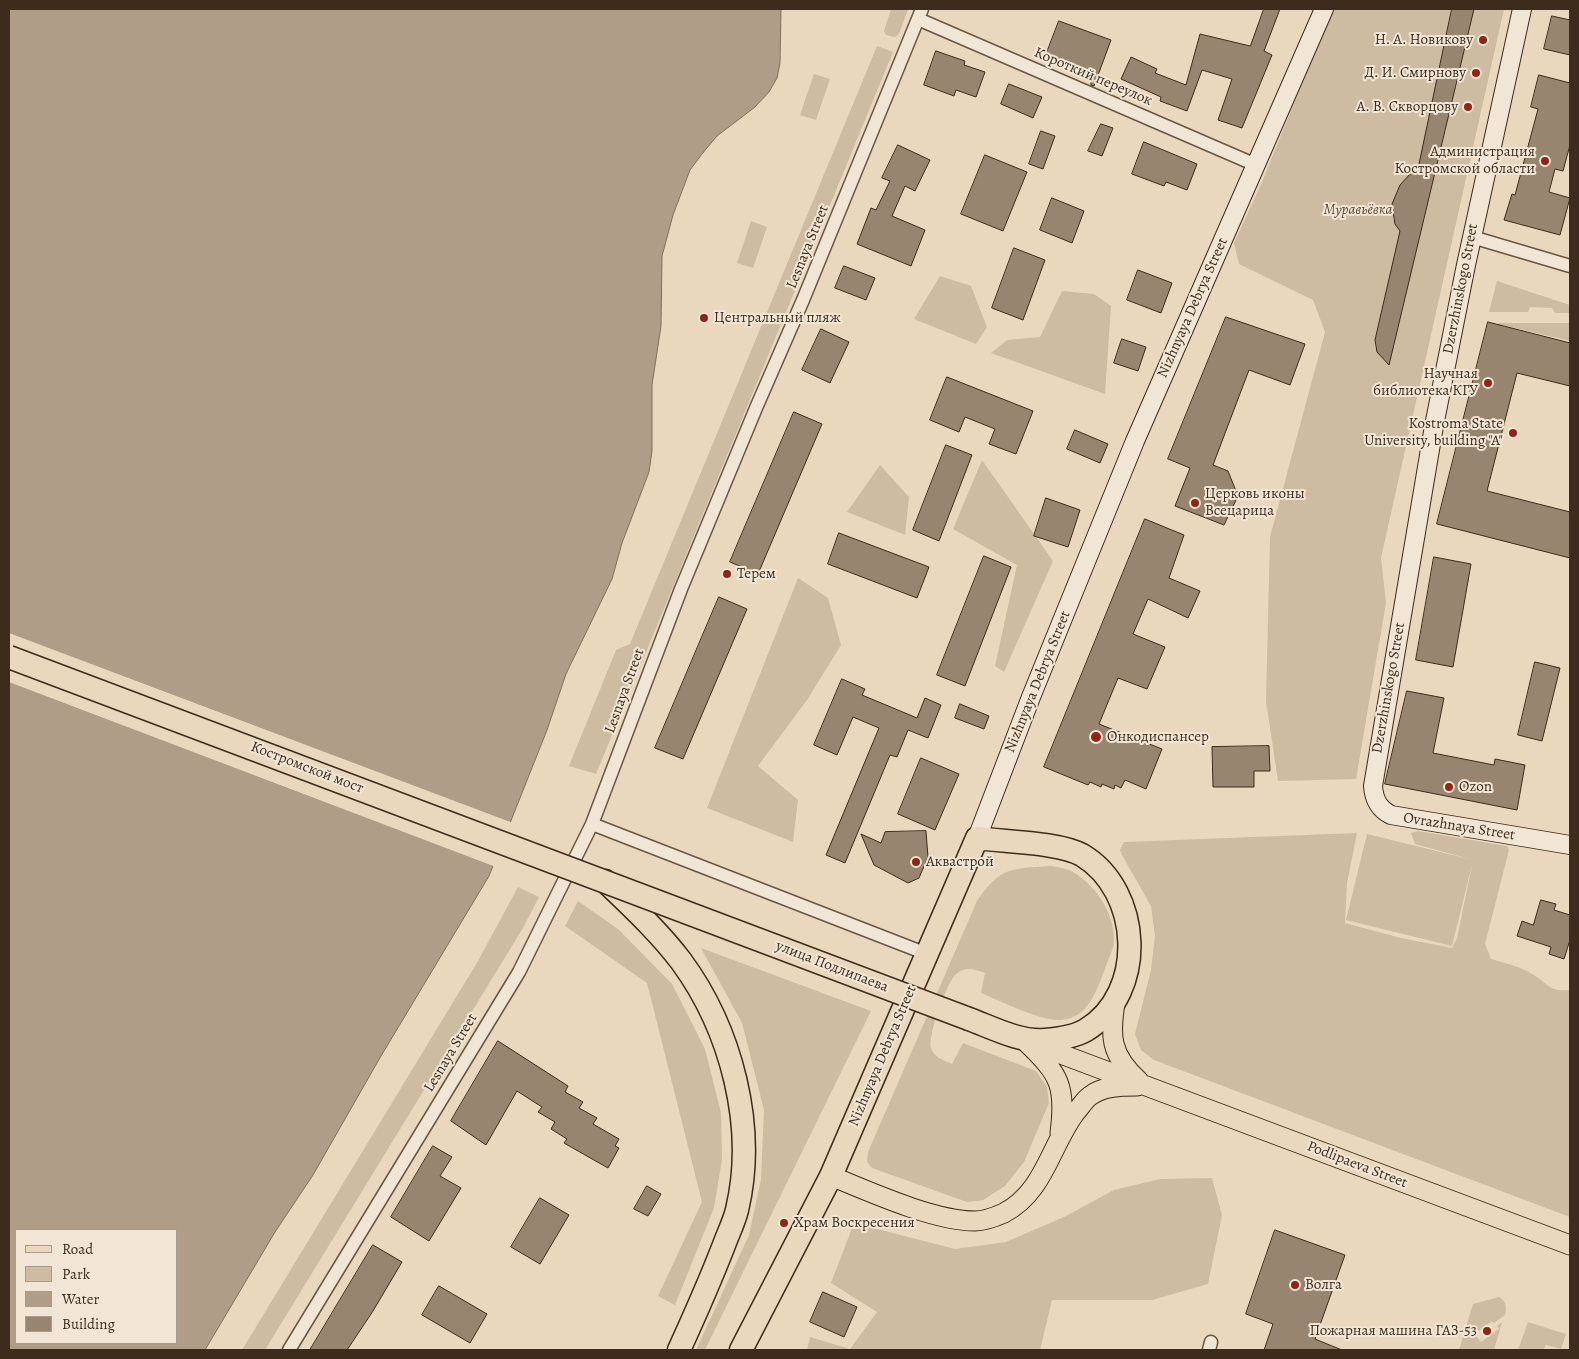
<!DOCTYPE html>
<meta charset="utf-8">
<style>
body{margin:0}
#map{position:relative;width:1579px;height:1359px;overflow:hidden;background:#ead8be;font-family:Alegreya,serif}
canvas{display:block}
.frame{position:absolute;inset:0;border:10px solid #3d2b1b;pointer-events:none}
.legend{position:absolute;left:15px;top:1229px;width:162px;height:115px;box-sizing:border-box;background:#f1e6d5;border:1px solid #a99b8b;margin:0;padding:6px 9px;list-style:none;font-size:15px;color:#3d2b1b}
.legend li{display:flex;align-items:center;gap:10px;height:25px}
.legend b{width:25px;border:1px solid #a99b8b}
</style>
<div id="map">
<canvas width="1579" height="1359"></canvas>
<div class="frame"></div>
<ul class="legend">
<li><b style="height:6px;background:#ead8be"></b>Road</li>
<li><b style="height:14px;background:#cdbba2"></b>Park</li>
<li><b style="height:14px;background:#af9d87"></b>Water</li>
<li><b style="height:14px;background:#978570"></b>Building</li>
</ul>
</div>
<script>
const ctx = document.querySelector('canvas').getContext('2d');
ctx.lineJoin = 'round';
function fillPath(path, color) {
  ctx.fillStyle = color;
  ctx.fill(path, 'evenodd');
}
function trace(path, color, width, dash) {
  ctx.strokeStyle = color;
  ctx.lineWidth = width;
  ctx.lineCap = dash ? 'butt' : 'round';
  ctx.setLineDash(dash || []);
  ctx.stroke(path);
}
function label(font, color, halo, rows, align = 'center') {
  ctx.font = font + ' Alegreya,serif';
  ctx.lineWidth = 4;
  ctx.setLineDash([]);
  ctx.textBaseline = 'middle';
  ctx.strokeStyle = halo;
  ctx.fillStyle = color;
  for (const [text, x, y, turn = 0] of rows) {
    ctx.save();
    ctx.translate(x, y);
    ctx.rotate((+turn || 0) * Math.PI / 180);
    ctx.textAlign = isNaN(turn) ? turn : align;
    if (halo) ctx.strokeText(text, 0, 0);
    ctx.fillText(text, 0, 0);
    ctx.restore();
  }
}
const green = new Path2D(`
 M891 9H908L899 34 895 37 886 35 884 31Z
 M1332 9H1504L1381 558 1386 603 1356 779 1278 781 1266 701 1270 537 1325 332 1313 300 1239 264 1234 243 1262 182Z
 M877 46 893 52 596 774 569 766 616 650 630 644Z
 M814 74 830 79 816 120 800 115Z
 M751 221 767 227 753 268 737 263Z
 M940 276 971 286 987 327 976 344 914 319Z
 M1497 281 1570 305V313H1555L1552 308 1530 307 1528 312H1489Z
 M1062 291 1094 294 1111 306 1105 394 991 353 1007 340 1040 337Z
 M1498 323H1570V341L1498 324Z
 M982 460 1053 561 1004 672 995 666 1017 565 953 529Z
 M880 465 909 497 905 535 847 512Z
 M798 578 828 598 841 645 807 700 758 766 798 800 793 842 707 808Z
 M1418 831 1507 846 1509 850 1507 858 1485 944 1491 959C1505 963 1519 966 1532 974 1548 983 1548 992 1570 990V1217L1154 1060 1141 1050 1135 1034 1151 970 1155 936 1151 906 1122 855 1120 850 1124 842 1357 833 1347 883 1345 923 1401 938 1452 948 1457 938 1473 861 1452 946 1346 920 1367 834 1473 860 1415 844 1411 833Z
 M1051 866C1057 867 1064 868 1069 870 1094 882 1115 913 1114 941 1114 949 1108 959 1106 966 1097 989 1089 1019 1060 1020 1040 1021 1001 1001 981 993L985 973C975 969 965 966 956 974 947 982 927 1036 931 1048 935 1058 943 1060 952 1064L963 1043 1036 1071 1047 1087 1049 1103 1024 1162 1005 1186 983 1200 967 1202 872 1168 867 1162 868 1152 977 901C1001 866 1011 869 1051 866Z
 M518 887 539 897 523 928 265 1350H242L478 961Z
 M578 901 618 929 672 984 705 1049 721 1113 722 1159 714 1208 675 1305 658 1296 702 1202 647 983 565 926Z
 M701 948 871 1011 705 1350H696L749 1235 761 1179 764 1110 742 1023Z
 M1212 1178 1222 1215 1208 1284 1152 1300H1052L1040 1350H807L810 1337 850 1349 877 1312 831 1283 854 1223 955 1249 1006 1242 1064 1217 1114 1190 1160 1179Z
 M1499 1297C1506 1301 1507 1307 1505 1315L1494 1323 1492 1321 1474 1334 1481 1342 1499 1329 1497 1326 1502 1322 1494 1350H1459L1473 1304Z
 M1528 1322 1566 1334 1561 1349 1546 1345 1543 1350H1518Z`);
const water = new Path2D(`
 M9 9H781L780 63 777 78 769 92 755 107 717 136 702 154 690 170 673 215 662 256 661 326 652 385V451L649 472 622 543 612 579 566 674 547 730 489 876 381 1056 313 1175 275 1232 205 1350H9ZM16 1230H176V1343H16Z`);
const pier = new Path2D(`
 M9 633 513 823 496 867 9 682Z`);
const building = new Path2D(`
 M1264 9H1280L1264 51 1272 55 1242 128 1218 120 1232 79 1202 70 1187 111 1160 101 1161 97 1121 79 1131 57 1157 69 1155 73 1186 85 1200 34 1250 46Z
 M1452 9H1474L1389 365 1377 352 1375 340 1400 231 1395 224 1392 204 1400 185 1410 174 1417 172Z
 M1552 16 1570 20V55L1544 49Z
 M1059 21 1111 40 1094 86 1091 85V72L1046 55Z
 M936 51 965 61 964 65 985 72 976 97 956 90 954 96 924 85Z
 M1539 75 1570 83V145L1563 171 1555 169 1549 192 1570 198 1560 235 1504 220 1512 194 1515 195 1538 109 1531 107Z
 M1009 84 1042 97 1033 118 1001 104Z
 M1101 124 1113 128 1102 156 1088 151Z
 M1041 131 1055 136 1043 169 1029 164Z
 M1144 142 1197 164 1187 190 1166 182 1164 186 1132 174Z
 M898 145 930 160 915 191 905 186 892 216 925 230 911 266 857 244 871 208 876 210 890 181 882 178Z
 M985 155 1027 172 1003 231 961 214Z
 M1052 198 1084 211 1072 243 1040 230Z
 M1014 248 1045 260 1023 320 992 308Z
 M844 266 875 278 866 300 835 288Z
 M1138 270 1172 283 1161 313 1127 300Z
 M1226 317 1305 344 1290 385 1249 370 1213 465 1228 471 1238 496 1224 525 1175 506 1190 468 1168 459Z
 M1488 322 1570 343V386L1517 373 1487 491 1570 512V558L1437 524Z
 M821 329 849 342 830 383 802 370Z
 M1122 339 1146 347 1138 371 1114 363Z
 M947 377 1033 411 1016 454 989 444 995 429 965 417 959 432 930 420Z
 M794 412 822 424 758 574 730 562Z
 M1075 430 1108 444 1100 463 1067 449Z
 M946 445 972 455 939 541 913 530Z
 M1046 498 1080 510 1068 547 1034 536Z
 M1145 519 1184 535 1169 578 1200 591 1188 618 1148 599 1133 634 1165 647 1147 689 1118 678 1099 724 1162 749 1146 789 1125 780 1121 788 1115 785 1114 789 1102 784 1101 787 1090 782 1088 785 1044 767Z
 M839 533 929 567 917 598 828 564Z
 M984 556 1011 567 965 686 937 675Z
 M1434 557 1471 564 1453 667 1416 660Z
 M719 597 747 609 683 759 655 748Z
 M1535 662 1560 668 1542 741 1518 735Z
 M842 679 865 689 862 695 917 718 925 698 941 705 928 738 908 730 897 757 890 755 845 863 826 855 879 728 853 717 837 755 814 745Z
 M1407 691 1444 698 1433 753 1494 765 1495 759 1525 765 1517 810 1385 784Z
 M960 704 989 716 984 729 955 718Z
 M1269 746 1270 771H1254V787H1213L1212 747Z
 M921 758 959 774 935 830 898 814Z
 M926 831 928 857 919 878 908 883 874 865 861 834 881 843 885 832Z
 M1541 900 1556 904 1554 910 1570 915V940L1564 959 1549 954 1551 947 1517 936 1522 921 1533 925Z
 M498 1041 568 1086 565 1092 583 1102 579 1108 597 1118 593 1124 619 1139 615 1146 619 1148 608 1168 564 1143 567 1139 551 1129 555 1122 538 1112 542 1107 517 1091 486 1145 451 1121Z
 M433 1146 452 1157 440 1176 461 1188 429 1241 391 1217Z
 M647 1186 661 1194 648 1216 634 1209Z
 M540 1198 569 1215 540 1264 511 1247Z
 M1275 1230 1345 1255 1315 1339 1342 1350H1264L1273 1324 1246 1314Z
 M373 1245 402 1262 373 1311 347 1350H310Z
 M439 1286 487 1314 470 1343 422 1315Z
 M823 1292 857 1307 844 1337 810 1322Z`);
const street = new Path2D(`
 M918 19 1256 165
 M1472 237 1570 266
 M592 824 927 954
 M289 1350 519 972 592 824 681 589 756 408 803 300 922 9
 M1209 1350 1211 1342`);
const secondary = new Path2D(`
 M1522 9 1466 265 1434 426 1373 786C1374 800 1379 809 1391 815L1570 845
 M977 838 1031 697 1135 441 1324 9`);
const primary = new Path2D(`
 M1116 998C1109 1035 1110 1055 1139 1081
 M1029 1042 1570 1245
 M1027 1043C1060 1075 1066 1086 1060 1133
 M831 1176C870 1192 934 1221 975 1221 985 1221 995 1217 1004 1213 1044 1192 1050 1147 1075 1113 1080 1108 1084 1100 1090 1096 1103 1086 1121 1086 1137 1086`);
const highway = new Path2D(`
 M605 881C631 906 659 932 681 961 731 1029 757 1126 737 1210 734 1222 728 1234 724 1245 710 1281 695 1315 679 1350
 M741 1350 831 1176 977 838C1004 842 1059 842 1082 855 1142 891 1147 993 1086 1030 1074 1037 1058 1039 1045 1040 1019 1042 993 1028 969 1019`);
const highwayBridge = new Path2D(`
 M9 657 969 1019`);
const markers = [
 [1483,40,5,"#8f2418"],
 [1476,73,5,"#8f2418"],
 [1468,107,5,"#8f2418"],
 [1545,161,5,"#8f2418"],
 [704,318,5,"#8f2418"],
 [1488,383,5,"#8f2418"],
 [1513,433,5,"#8f2418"],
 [1195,503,5,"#8f2418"],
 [727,574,5,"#8f2418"],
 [1096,737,6,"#8f2418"],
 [1449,787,5,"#8f2418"],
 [916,862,5,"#8f2418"],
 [784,1223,5,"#8f2418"],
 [1295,1285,5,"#8f2418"],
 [1487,1331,5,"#8f2418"]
];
const poiNames = [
 ["Н. А. Новикову",1473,40,"right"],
 ["Д. И. Смирнову",1466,73,"right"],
 ["А. В. Скворцову",1458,107,"right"],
 ["Администрация",1535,152,"right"],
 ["Костромской области",1535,169,"right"],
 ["Центральный пляж",714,318],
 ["Научная",1478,374,"right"],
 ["библиотека КГУ",1478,391,"right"],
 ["Kostroma State",1503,424,"right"],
 ["University, building \"A\"",1503,441,"right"],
 ["Церковь иконы",1205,494],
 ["Всецарица",1205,511],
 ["Терем",737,574],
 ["Онкодиспансер",1107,737],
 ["Ozon",1459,787],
 ["Аквастрой",926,862],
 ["Храм Воскресения",794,1223],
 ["Волга",1305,1285],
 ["Пожарная машина ГАЗ-53",1477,1331,"right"]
];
const streetNames = [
 ["Короткий переулок",1093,77,23],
 ["Lesnaya Street",808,247,-68],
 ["Dzerzhinskogo Street",1461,289,-79],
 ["Nizhnyaya Debrya Street",1193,308,-66],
 ["Nizhnyaya Debrya Street",1038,682,-68],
 ["Dzerzhinskogo Street",1389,688,-80],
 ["Lesnaya Street",625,691,-70],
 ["Костромской мост",307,768,21],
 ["Ovrazhnaya Street",1459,827,9],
 ["улица Подлипаева",832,967,21],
 ["Lesnaya Street",451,1053,-59],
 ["Nizhnyaya Debrya Street",883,1056,-67],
 ["Podlipaeva Street",1357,1165,21]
];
const parkNames = [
 ["Муравьёвка",1358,210]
];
fillPath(green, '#cdbba2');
fillPath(water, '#af9d87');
trace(water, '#816f5c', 1);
fillPath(pier, '#ead8be');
fillPath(building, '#978570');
trace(building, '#3d2b1b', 1);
trace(street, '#685644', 15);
trace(secondary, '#3d2b1b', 20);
trace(primary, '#3d2b1b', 21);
trace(highway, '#3d2b1b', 25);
trace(street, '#f1e6d5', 12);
trace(secondary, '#f1e6d5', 18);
trace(primary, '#ead8be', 19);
trace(highway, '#ead8be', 22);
trace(highwayBridge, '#3d2b1b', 25, []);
trace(highwayBridge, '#ead8be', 22);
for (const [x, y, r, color] of markers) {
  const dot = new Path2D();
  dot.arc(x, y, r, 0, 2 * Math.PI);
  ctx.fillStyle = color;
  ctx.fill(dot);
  trace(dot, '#f1e6d5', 2);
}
label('15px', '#3d2b1b', '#f1e6d5', poiNames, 'left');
label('15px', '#3d2b1b', '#f1e6d5', streetNames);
label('italic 15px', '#5a4836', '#f1e6d5', parkNames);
</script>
